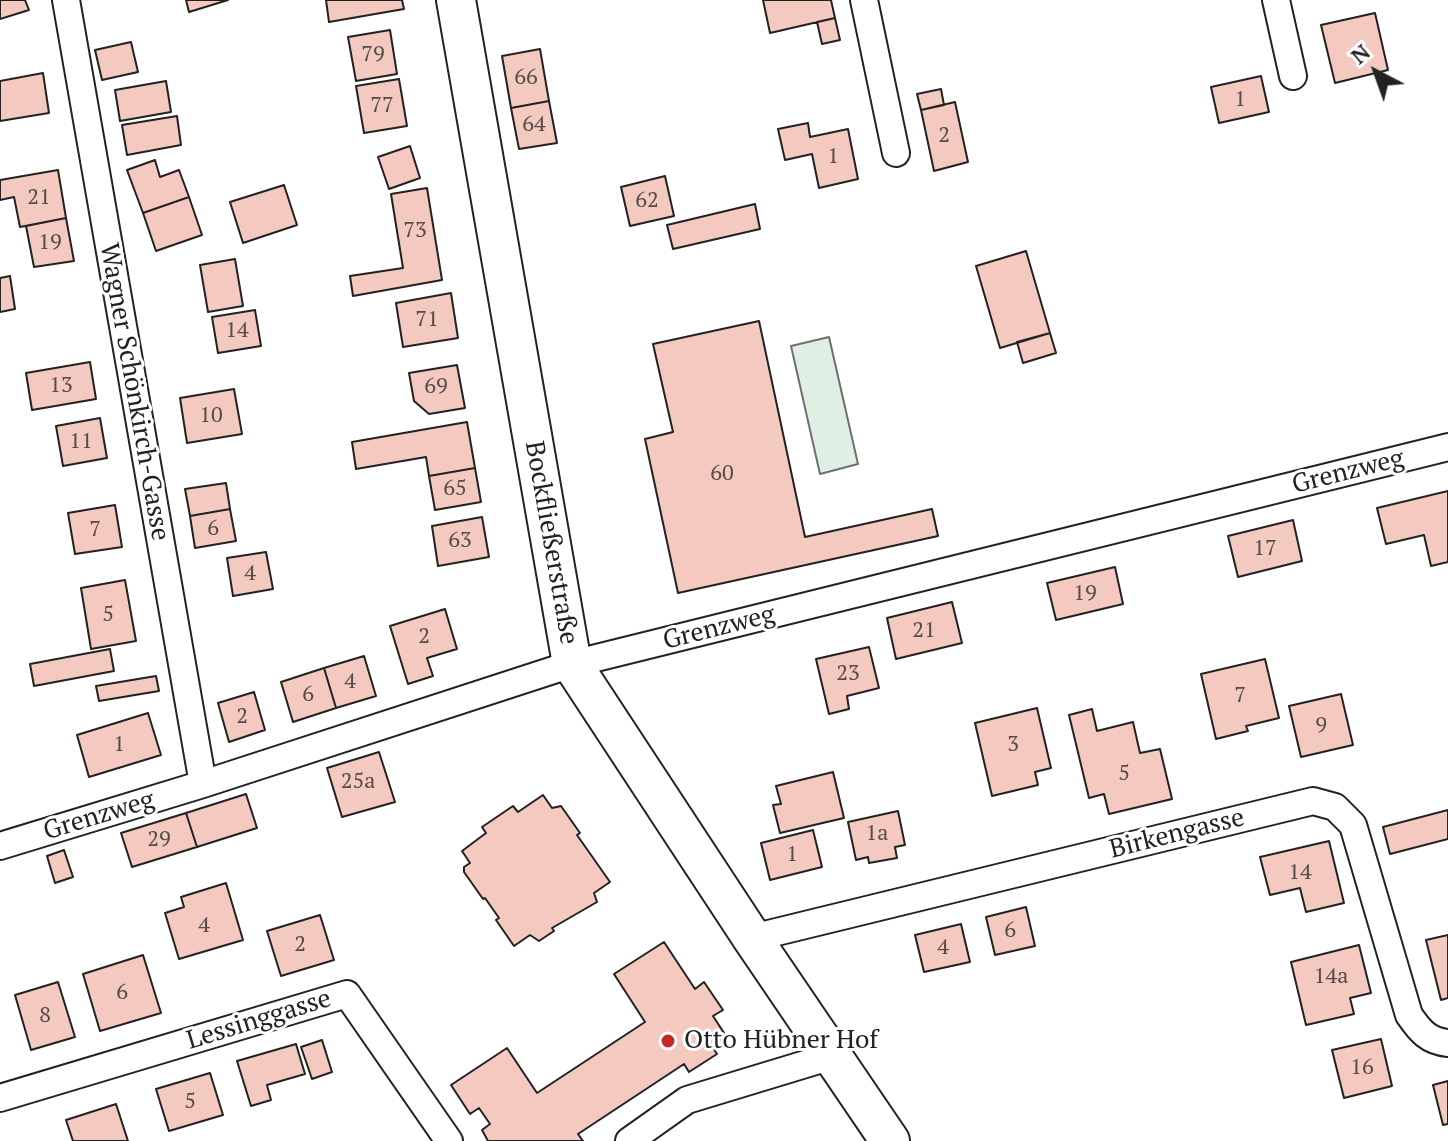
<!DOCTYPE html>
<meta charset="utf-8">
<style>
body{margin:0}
#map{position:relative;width:1448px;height:1141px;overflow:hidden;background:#fff;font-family:"PT Serif",serif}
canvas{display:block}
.north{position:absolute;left:1336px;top:32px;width:80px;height:80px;-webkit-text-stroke:6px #fff;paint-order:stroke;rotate:319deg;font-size:22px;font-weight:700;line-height:32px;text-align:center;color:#222}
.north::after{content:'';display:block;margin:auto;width:28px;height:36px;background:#222;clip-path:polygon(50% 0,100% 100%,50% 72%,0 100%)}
</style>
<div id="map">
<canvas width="1448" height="1141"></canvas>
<div class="north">N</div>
</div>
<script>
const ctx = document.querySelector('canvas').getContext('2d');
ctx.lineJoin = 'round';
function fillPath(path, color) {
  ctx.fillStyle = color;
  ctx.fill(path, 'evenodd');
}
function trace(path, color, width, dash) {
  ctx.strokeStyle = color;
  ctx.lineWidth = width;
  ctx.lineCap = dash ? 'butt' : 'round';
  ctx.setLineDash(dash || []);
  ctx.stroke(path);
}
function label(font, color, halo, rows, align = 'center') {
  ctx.font = font + ' "PT Serif",serif';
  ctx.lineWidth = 6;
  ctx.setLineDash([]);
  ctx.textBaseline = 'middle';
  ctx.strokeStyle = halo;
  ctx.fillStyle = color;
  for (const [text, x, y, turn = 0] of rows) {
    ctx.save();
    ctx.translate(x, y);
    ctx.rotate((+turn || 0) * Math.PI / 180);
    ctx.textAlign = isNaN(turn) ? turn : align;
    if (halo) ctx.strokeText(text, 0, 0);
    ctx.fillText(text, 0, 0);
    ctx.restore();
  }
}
const green = new Path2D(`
 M829 337 858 464 820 474 791 346Z`);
const building = new Path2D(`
 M0 0H25L29 10 0 19Z
 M186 0H228L189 12Z
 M326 0H402L404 9 329 22Z
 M763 0H831L835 18 770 33Z
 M1375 13 1388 70 1335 83 1321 25Z
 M835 18 840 40 822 44 817 22Z
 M390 30 397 74 356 81 348 37Z
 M131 42 138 72 102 80 95 50Z
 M540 49 549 101 511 108 502 56Z
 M43 73 49 113 0 121V81Z
 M1261 76 1269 112 1219 123 1211 87Z
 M399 79 407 126 364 133 356 86Z
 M166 81 171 112 120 121 115 90Z
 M941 89 944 105 921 110 917 94Z
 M549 101 557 143 519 149 511 108Z
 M955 102 968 162 934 171 921 110Z
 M177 116 181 145 127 155 122 125Z
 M808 123 810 137 848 129 858 179 819 188 812 154 785 160 778 129Z
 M410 146 420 178 389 189 378 157Z
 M155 160 160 177 179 170 189 197 143 213 127 170Z
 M58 170 66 218 20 227 14 197 0 200V180Z
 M665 176 674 216 630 226 621 187Z
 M284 185 297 225 243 243 230 202Z
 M427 188 442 280 353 296 350 276 403 268 391 194Z
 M189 197 202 235 156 251 143 213Z
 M755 204 760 229 673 249 667 225Z
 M66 218 74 261 34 267 26 226Z
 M1026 251 1050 333 1000 348 976 266Z
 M235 259 243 306 208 312 200 265Z
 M10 276 15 309 0 312V278Z
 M451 293 458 338 403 347 396 303Z
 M255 310 261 346 218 353 212 317Z
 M759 321 805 537 932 509 938 536 678 593 645 439 673 432 653 344Z
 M1050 333 1056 353 1023 363 1017 342Z
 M90 362 96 399 32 410 26 373Z
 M457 365 465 408 429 414 414 401 409 373Z
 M234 389 242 434 187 443 180 398Z
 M100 418 107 458 63 466 56 426Z
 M467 422 475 468 429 476 426 457 356 469 352 442Z
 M475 468 481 502 435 510 429 476Z
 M226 483 230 509 190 516 185 489Z
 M1448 491V562L1431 566 1424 535 1386 544 1377 508Z
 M115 505 122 547 75 554 68 513Z
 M230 509 236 541 195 548 190 516Z
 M482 517 489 557 438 566 432 526Z
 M1293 520 1302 561 1238 577 1228 536Z
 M266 552 273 589 233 596 227 558Z
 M1115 567 1123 604 1056 620 1047 583Z
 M125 580 136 641 91 649 81 588Z
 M952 602 962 643 896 659 887 618Z
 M445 609 457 649 427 658 433 676 408 684 390 626Z
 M869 647 879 688 847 696 849 709 829 714 816 659Z
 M110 649 114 671 34 686 30 664Z
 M364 656 376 696 336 708 324 668Z
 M1265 659 1279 718 1246 726 1248 731 1216 739 1201 674Z
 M324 668 336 708 293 722 281 682Z
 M156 676 159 691 99 701 96 686Z
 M254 692 265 730 229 742 218 703Z
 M1341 694 1353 745 1301 757 1289 706Z
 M1037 708 1051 768 1035 772 1038 785 992 796 975 723Z
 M1092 709 1097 731 1133 722 1140 753 1160 749 1172 799 1109 814 1104 794 1089 798 1069 715Z
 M148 713 161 755 89 777 77 735Z
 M379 752 395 802 342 817 327 768Z
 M833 772 844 818 780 833 773 805 781 804 776 786Z
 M246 794 257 828 197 847 186 813Z
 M543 795 552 808 561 806 580 833 577 835 610 882 594 893 597 902 552 928 554 931 539 941 530 935 514 946 496 920 499 918 485 898 483 899 464 872V867L470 863 462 851 486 833 482 827 513 806 518 812Z
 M1448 810V839L1390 854 1383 827Z
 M898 811 905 845 895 847 897 858 869 863 868 857 856 860 848 822Z
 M186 813 197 847 132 867 121 833Z
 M813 830 822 867 770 880 761 843Z
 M1329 841 1344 903 1306 912 1300 888 1270 895 1260 857Z
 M64 850 73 877 55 883 47 856Z
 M226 883 243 940 179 959 165 913 184 907 181 897Z
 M1026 907 1035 946 995 955 986 917Z
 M320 915 334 960 281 976 267 931Z
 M961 924 970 962 924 972 915 935Z
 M1448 935V998L1441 1000 1426 940Z
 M664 942 695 989 704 982 723 1010 713 1016 726 1036 712 1046 717 1054 689 1072 684 1064 578 1134 583 1141H488L482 1130 490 1124 479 1108 470 1114 451 1085 507 1048 537 1093 645 1022 614 974Z
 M1359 945 1371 993 1350 998 1354 1014 1306 1025 1291 962Z
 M143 955 161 1013 100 1031 83 974Z
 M58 982 75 1037 31 1050 15 995Z
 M1381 1039 1392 1086 1344 1098 1332 1050Z
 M322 1040 332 1072 312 1079 301 1047Z
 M296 1044 305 1074 267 1085 271 1100 251 1106 237 1061Z
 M210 1073 223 1115 169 1131 156 1089Z
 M1448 1081V1124L1443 1125 1433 1085Z
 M116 1104 128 1141H73L66 1120Z`);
const street = new Path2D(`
 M66 0 203 784
 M864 0 896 153
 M1276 0 1293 76
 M0 846 203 784 572 664 1448 447
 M752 938 1313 801 1335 807 1353 825 1409 1015C1420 1031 1428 1041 1448 1043
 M0 1098 347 994 449 1141
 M629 1141 687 1100 832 1056`);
const secondary = new Path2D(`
 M456 0 572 664 752 938 890 1141`);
const markers = [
 [668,1041,8,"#c62828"]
];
const numberNames = [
 ["79",373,55],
 ["66",526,78],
 ["1",1240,100],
 ["77",382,106],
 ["64",534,125],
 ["2",944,136],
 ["1",833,157],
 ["21",39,198],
 ["62",647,201],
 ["73",415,231],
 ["19",50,243],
 ["71",427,320],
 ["14",237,331],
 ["13",61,386],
 ["69",436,387],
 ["10",211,416],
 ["11",81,442],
 ["60",722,474],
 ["65",455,489],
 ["6",213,529],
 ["7",95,530],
 ["63",460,541],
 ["17",1265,549],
 ["4",250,574],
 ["19",1085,594],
 ["5",108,615],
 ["21",924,631],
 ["2",424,637],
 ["23",848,674],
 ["4",350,682],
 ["6",308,695],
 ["7",1240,696],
 ["2",242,717],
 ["9",1321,726],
 ["1",119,745],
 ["3",1013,745],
 ["5",1124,774],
 ["25a",358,782],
 ["1a",877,834],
 ["29",159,840],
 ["1",792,855],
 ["14",1300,873],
 ["4",204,926],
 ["6",1010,931],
 ["2",300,945],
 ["4",943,948],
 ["14a",1331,977],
 ["6",122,993],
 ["8",45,1016],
 ["16",1362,1068],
 ["5",190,1102]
];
const streetNames = [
 ["Wagner Schönkirch-Gasse",134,392,80],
 ["Grenzweg",1348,472,-14],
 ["Bockfließerstraße",551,543,80],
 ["Grenzweg",719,628,-14],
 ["Grenzweg",99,816,-17],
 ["Birkengasse",1177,834,-14],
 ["Lessinggasse",259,1020,-17]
];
const poiNames = [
 ["Otto Hübner Hof",684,1041]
];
fillPath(green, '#e0efe3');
trace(green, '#6f6f6f', 2);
fillPath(building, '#f3c9c0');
trace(building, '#222', 2);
trace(street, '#222', 30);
trace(secondary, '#222', 42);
trace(street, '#fff', 26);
trace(secondary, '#fff', 38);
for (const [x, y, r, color] of markers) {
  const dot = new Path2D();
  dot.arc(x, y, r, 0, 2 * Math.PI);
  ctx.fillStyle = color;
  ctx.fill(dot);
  trace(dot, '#fff', 3);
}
label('22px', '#564c4a', null, numberNames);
label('26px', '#222', '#fff', streetNames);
label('26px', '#222', '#fff', poiNames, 'left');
</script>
